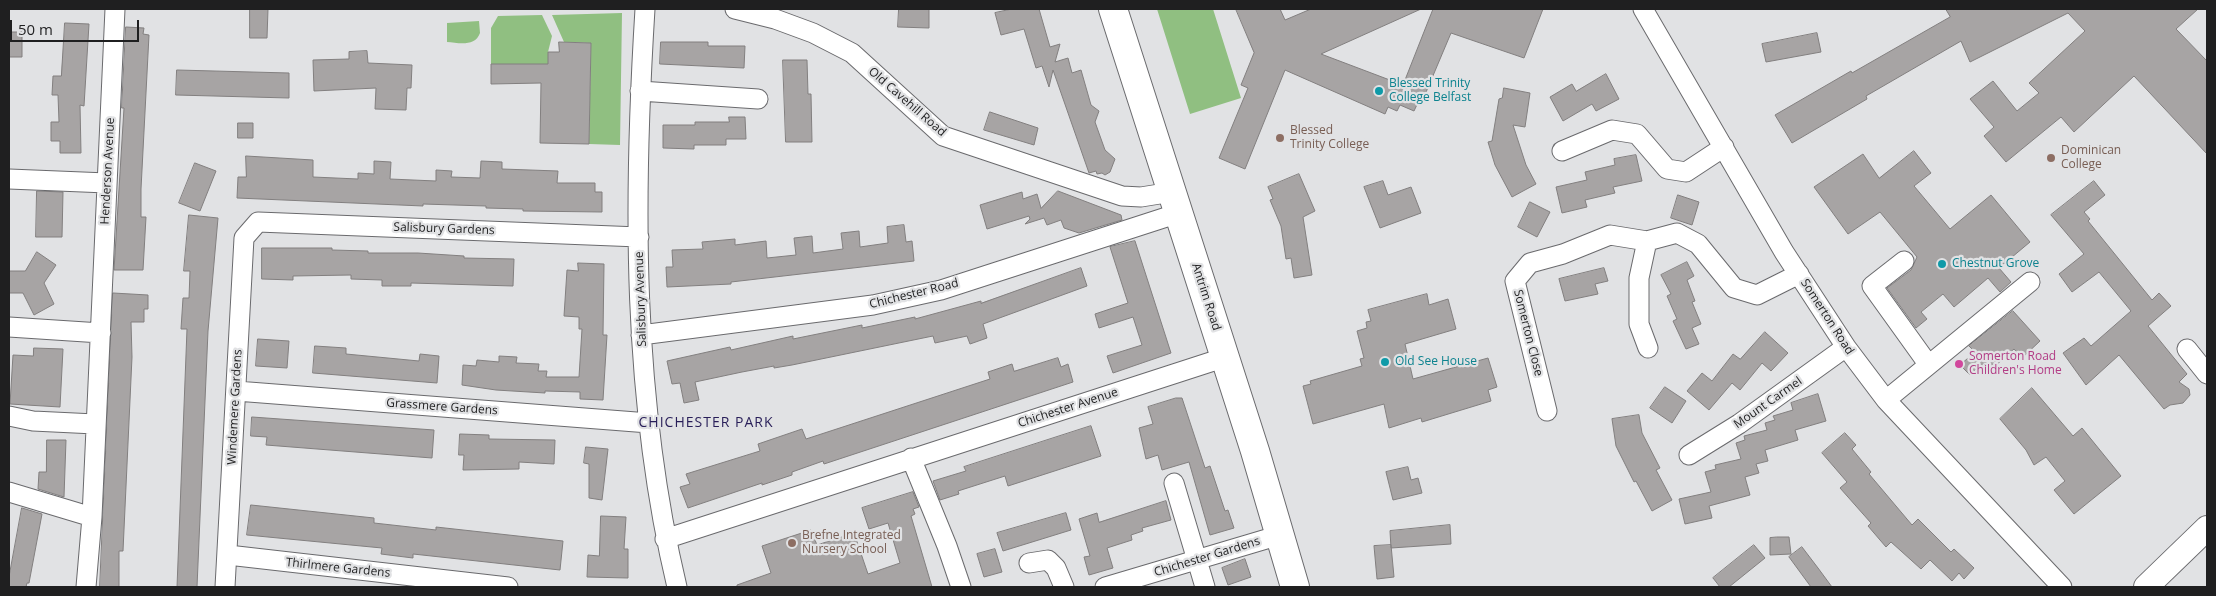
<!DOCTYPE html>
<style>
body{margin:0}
#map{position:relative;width:2216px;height:596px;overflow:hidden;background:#e1e2e4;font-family:"Open Sans",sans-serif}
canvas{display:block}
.frame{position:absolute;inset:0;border:10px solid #1f1f20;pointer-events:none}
.scale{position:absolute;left:10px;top:20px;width:129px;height:22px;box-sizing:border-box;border:2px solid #1f1f20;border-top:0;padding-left:6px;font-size:15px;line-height:18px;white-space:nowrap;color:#1f1f20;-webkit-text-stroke:4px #e1e2e4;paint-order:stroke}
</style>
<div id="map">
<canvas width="2216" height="596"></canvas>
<div class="frame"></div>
<div class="scale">50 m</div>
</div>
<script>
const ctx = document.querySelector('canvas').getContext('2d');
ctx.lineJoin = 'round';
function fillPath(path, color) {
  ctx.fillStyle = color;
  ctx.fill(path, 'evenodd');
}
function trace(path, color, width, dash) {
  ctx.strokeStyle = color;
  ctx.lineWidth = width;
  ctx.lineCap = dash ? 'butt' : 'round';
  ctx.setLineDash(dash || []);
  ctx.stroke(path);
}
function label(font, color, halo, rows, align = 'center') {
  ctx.font = font + ' "Open Sans",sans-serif';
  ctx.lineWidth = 4.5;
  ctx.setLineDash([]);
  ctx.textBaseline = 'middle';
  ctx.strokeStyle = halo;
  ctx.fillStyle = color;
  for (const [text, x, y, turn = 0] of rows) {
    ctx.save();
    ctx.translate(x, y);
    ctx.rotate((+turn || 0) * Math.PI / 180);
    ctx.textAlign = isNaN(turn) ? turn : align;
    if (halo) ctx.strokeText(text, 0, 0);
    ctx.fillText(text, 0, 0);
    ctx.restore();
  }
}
const green = new Path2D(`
 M1157 9H1213L1241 98 1190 114Z
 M622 13 620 145 589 144 591 43 564 42 552 15Z
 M542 15 552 36 548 52V64H491V28L498 16Z
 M479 21 480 33C475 47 459 43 447 42V23Z`);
const building = new Path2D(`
 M250 9H268L267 38H250Z
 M899 9H929V28L898 27Z
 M1012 9H1039L1050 47 1060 44 1055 62 1068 58 1072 73 1081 70 1091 105 1099 111 1095 122 1105 150 1115 159 1110 172 1105 175 1102 173 1097 174 1096 171 1089 173 1053 70 1049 87 1042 66 1036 68 1024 29 1001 35 995 13Z
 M1236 9H1280L1285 20 1311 9H1421L1321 54 1403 85 1433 9H1543L1524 58 1451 33 1424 97 1421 96 1414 111 1400 105 1397 111 1388 107 1385 114 1285 70 1245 169 1219 158 1248 88 1241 85 1254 53Z
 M1946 9H2198L2176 29 2207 61V154L2134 76 2074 132 2061 117 2006 162 1984 136 1994 127 1970 99 1993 81 2017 111 2039 93 2029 83 2085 31 2068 13 1970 62 1961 41 1866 96 1867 99 1792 143 1775 115 1851 71 1852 73 1950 17Z
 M65 23 89 24 84 106 80 105 81 153H60V141H51V122H59L58 95H52L53 76H61Z
 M126 27 144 28 143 34 149 35 141 189V217H146L143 270H114L124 108H122Z
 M9 32H22V57H9Z
 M1817 33 1821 52 1766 62 1762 44Z
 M559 42 591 43 589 144 540 143 541 83 491 84V64H548V52H559Z
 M661 42H708V46H745L744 68 660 64Z
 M367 51 368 63 412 65 411 88H407L406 110 375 109 376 88 314 91 313 60 349 59V52Z
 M783 60H807L808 94H811L812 142H786Z
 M177 70 289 73V98L176 95Z
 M1606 74 1619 99 1596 111 1592 104 1563 121 1550 97 1572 84 1576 91Z
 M1504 88 1530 93 1525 127 1513 125 1526 165 1536 184 1512 197 1495 165 1488 142 1492 141 1499 99 1502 98Z
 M990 112 1038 128 1034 145 984 130Z
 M729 117H745L746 139H726V145H694V149L663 148V125H695V122H729Z
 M238 123H253V138H238Z
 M1914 151 1931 173 1914 186 1950 229 1991 195 2030 242 1999 268 2011 282 2000 292 1988 278 1954 307 1943 294 1921 312 1927 319 1916 328 1887 288 1911 270 1917 257 1880 212 1848 234 1814 187 1863 154 1879 178Z
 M1636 155 1642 181 1613 187 1615 193 1585 200 1587 207 1562 213 1556 187 1587 180 1585 172 1615 165 1614 159Z
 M246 156 313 160V177L358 179V173L374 174V161L391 162 390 179 436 181V170L452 171 451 177 480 178 481 161 502 162V169L558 171 557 183H595V192H602V212L523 211V209L486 208V206L423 204V206L237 198 238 177H246Z
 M195 163 216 171 200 211 179 203Z
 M1299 174 1315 211 1303 217 1312 275 1294 278 1291 258 1286 259 1281 226 1270 200 1273 199 1268 187Z
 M1383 181 1388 195 1411 187 1421 213 1380 228 1364 187Z
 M2094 181 2105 195 2084 212 2090 219 2088 221 2152 300 2159 293 2171 306 2148 326 2187 374 2179 382 2189 389 2190 395 2183 403 2170 405 2164 409 2119 355 2086 385 2063 353 2084 338 2091 346 2131 311 2099 272 2072 292 2059 274 2084 254 2051 215Z
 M37 191 63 192 62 237H36Z
 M1058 191 1121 215 1122 220 1079 233 1064 228 1061 220 1047 225 1044 218 1025 224 1030 219 1029 216 987 229 980 205 1022 192 1023 199 1037 194 1041 208Z
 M1678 195 1699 202 1692 225 1671 218Z
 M1530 202 1550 212 1537 237 1518 227Z
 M189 215 218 218 208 331 197 587H177L187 329H181L183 298H189L190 271H184Z
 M904 225 906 242 912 241 914 261 731 282V284L667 287 666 267H673L672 250 703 249 702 242 735 239V245L766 241 767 258 796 255 794 238 812 236 813 253 843 249 841 233 859 231 860 247 888 243 887 227Z
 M1135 241 1171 353 1113 373 1107 356 1142 345 1133 317 1099 328 1095 314 1128 303 1110 247Z
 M262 248H332V250L368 251V253H418L464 256V258L514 259 513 286 411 283V286H382V280L351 279V275L293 276V280L262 279Z
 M37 252 56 265 44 283 54 304 34 315 23 293H9V271H25Z
 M1687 262 1694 276 1687 280 1695 301 1692 302 1701 324 1692 328 1699 344 1686 349 1673 321 1677 319 1667 296 1671 294 1661 275Z
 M578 263 604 264 603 335H607L603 400 580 399V392L545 391V393L496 390 462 385 463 365 476 366 477 360 499 362V356L517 357 516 363 539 364 538 371H547L546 377H579L582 329H579V317L564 316 567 270 578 271Z
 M1081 268 1087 286 983 324 987 338 970 344 967 336 935 343 933 336 928 337 792 365 774 368V366L742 372 695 382 699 400 684 403 680 383 672 384 667 361 730 347 731 350 793 336V339L862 325V328L915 317V319L981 301V303Z
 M1604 268 1608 281 1595 284 1598 294 1565 301 1559 279Z
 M113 293 148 295V309H144V322H131L132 357 123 551H119V587H100Z
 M1427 294 1429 305 1448 299 1456 329 1405 344 1413 379 1488 358 1497 387 1488 390 1491 401 1422 422 1421 418 1389 428 1384 404 1313 424 1303 386 1311 384 1310 381 1362 366 1360 359 1364 358 1357 331 1367 328 1366 322 1371 321 1368 310Z
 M2013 311 2040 341 2022 358 2014 349 1985 375 1978 367 1970 375 1960 365 1975 352 1969 346Z
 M1765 332 1788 353 1771 371 1762 363 1740 390 1732 383 1709 410 1687 391 1702 373 1712 381 1733 354 1740 359Z
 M258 339 289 341 287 368 256 366Z
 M315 346 346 348V354L419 361 420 354 439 356 437 383 313 373Z
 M34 348 63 349 60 407 10 404 13 355 33 356Z
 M1058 358 1061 367 1068 364 1073 382 824 464 823 461 792 472V475L762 485V483L688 508 680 487 690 484 686 474 760 451 758 444 802 429 806 439 990 379 988 372 1012 364 1014 371Z
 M1665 387 1686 401 1672 423 1650 408Z
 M2032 388 2073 436 2082 428 2121 476 2074 514 2054 490 2065 481 2046 457 2034 465 2026 450 2000 419Z
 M1818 394 1826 421 1795 430 1798 440 1765 450 1768 461 1756 464 1759 473 1745 477 1750 495 1709 506 1712 518 1685 524 1679 499 1711 492 1705 472 1716 469 1715 465 1741 459 1736 443 1745 440 1744 436 1767 430 1765 423 1775 420 1773 416 1793 410 1791 403Z
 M1176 398H1182L1205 468 1210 466 1225 511 1228 510 1234 528 1210 535 1189 462 1162 470 1158 455 1146 459 1139 428 1153 424 1148 407Z
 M1639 415 1642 433 1660 468 1656 470 1672 500 1652 511 1636 481 1634 482 1616 446 1612 419Z
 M252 417 434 430 432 458 266 445 267 437 251 436Z
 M1091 426 1101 456 1008 486 1005 476 958 491 959 494 940 500 933 481 966 471 964 467Z
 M1845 433 1856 445 1852 449 1871 472 1869 474 1912 525 1918 519 1951 552 1954 549 1974 568 1964 579 1959 573 1952 581 1930 560 1921 569 1891 542 1886 547 1868 526 1871 523 1840 488 1847 482 1822 453Z
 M460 434 489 435V439L555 440 554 464 519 462V469L463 470 464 455H459Z
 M47 440H66L64 497 38 489 39 472H46Z
 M586 447 608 449 602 500 589 498V464L584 463Z
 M1408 467 1411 480 1418 478 1422 493 1393 500 1386 472Z
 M913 492 919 507 913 509 915 514 911 516 932 587H737V585L771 573 762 546 811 530 817 545 854 533 868 574 900 563 888 523 869 529 862 508Z
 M1166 501 1171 520 1142 528 1143 531 1131 535 1132 540 1107 548 1113 568 1089 575 1084 557 1090 556 1079 519 1097 513 1099 522Z
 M251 505 374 518V523L401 526 436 530V527L563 541 560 570 413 554V558L381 554 382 548 247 535Z
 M22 508 42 514 29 583H27L26 587H9V577Z
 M1066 513 1071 530 1003 551 997 533Z
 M601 516 626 517 624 549H628V578L587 577 588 555 599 556Z
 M1450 525 1451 544 1391 548 1390 531Z
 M1777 537H1789L1791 554 1770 555V538Z
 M1391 545 1394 577 1377 579 1374 546Z
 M1754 545 1765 558 1729 587H1720L1713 578Z
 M1802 547 1818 568 1832 587H1811L1789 557Z
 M995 549 1002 572 984 577 977 554Z
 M1245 559 1251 577 1228 585 1222 568Z`);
const minor = new Path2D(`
 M645 9C633 201 632 399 677 587
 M735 9 775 19 813 33 852 53 943 136 1122 196 1141 197 1172 192
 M1643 9 1784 252 1846 347 1886 400 2062 587
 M640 91 758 99
 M1562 151 1612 130 1637 134 1667 169 1686 172 1724 147
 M9 179 107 183
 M1647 241 1639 278V324L1648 348
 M1904 261 1872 286 1928 364
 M9 327 101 333
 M641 335 873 305 941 290 1179 213
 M2187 349 2207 374
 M236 391 649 423
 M1886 400 2030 282
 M1547 411 1515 281 1530 263 1563 254 1610 235 1647 241 1677 233 1698 244 1734 288 1757 295 1799 274
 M9 416 33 421 95 424
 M1689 455 1739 424 1846 347
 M911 458 947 546 961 587
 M1174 483 1205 587
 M9 492 92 517
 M665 539 1226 357
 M228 555 508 587
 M1029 563 1048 560 1056 568 1064 587
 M86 587 92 517 115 9
 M225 587 244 238 258 222 639 237
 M1105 587 1280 535`);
const tertiary = new Path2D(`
 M2146 587 2207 528`);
const primary = new Path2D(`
 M1113 9 1255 451 1295 587`);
const markers = [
 [1379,91,5,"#0f9aa8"],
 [1280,138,5,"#8d6e63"],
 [2051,158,5,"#8d6e63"],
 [1942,264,5,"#0f9aa8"],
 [1385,362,5,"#0f9aa8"],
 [1959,364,5,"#d1479c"],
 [792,543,5,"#8d6e63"]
];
const cultureNames = [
 ["Blessed Trinity",1389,84],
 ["College Belfast",1389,98],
 ["Chestnut Grove",1952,264],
 ["Old See House",1395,362]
];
const streetNames = [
 ["Old Cavehill Road",907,102,41],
 ["Henderson Avenue",108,171,-87],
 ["Salisbury Gardens",444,229,2],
 ["Chichester Road",914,294,-14],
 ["Antrim Road",1206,297,72],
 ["Salisbury Avenue",641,299,-92],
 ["Somerton Road",1827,317,57],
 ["Somerton Close",1528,333,76],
 ["Mount Carmel",1768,403,-35],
 ["Windemere Gardens",235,407,-87],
 ["Grassmere Gardens",442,407,4],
 ["Chichester Avenue",1068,408,-18],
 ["Chichester Gardens",1207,557,-17],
 ["Thirlmere Gardens",338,568,6]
];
const educationNames = [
 ["Blessed",1290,131],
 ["Trinity College",1290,145],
 ["Dominican",2061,151],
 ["College",2061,165],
 ["Brefne Integrated",802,536],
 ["Nursery School",802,550]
];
const hotelNames = [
 ["Somerton Road",1969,357],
 ["Children's Home",1969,371]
];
const neighbourhoodNames = [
 ["CHICHESTER PARK",706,423]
];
fillPath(green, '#90bf81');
fillPath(building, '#a7a4a4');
trace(building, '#827f7f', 1);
trace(minor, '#6a6a6d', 21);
trace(tertiary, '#6a6a6d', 26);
trace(primary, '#6a6a6d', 30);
trace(minor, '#fff', 19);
trace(tertiary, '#fff', 24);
trace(primary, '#fff', 28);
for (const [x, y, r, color] of markers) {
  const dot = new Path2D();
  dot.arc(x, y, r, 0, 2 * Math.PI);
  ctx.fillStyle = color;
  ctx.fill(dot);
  trace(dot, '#e1e2e4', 2);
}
label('12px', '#0d838f', '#e1e2e4', cultureNames, 'left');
label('12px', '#1f1f20', '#e1e2e4', streetNames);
label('12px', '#785e54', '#e1e2e4', educationNames, 'left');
label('12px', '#b23c85', '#e1e2e4', hotelNames, 'left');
ctx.letterSpacing = '1px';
label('14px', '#281e58', '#e1e2e4', neighbourhoodNames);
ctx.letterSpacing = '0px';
</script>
